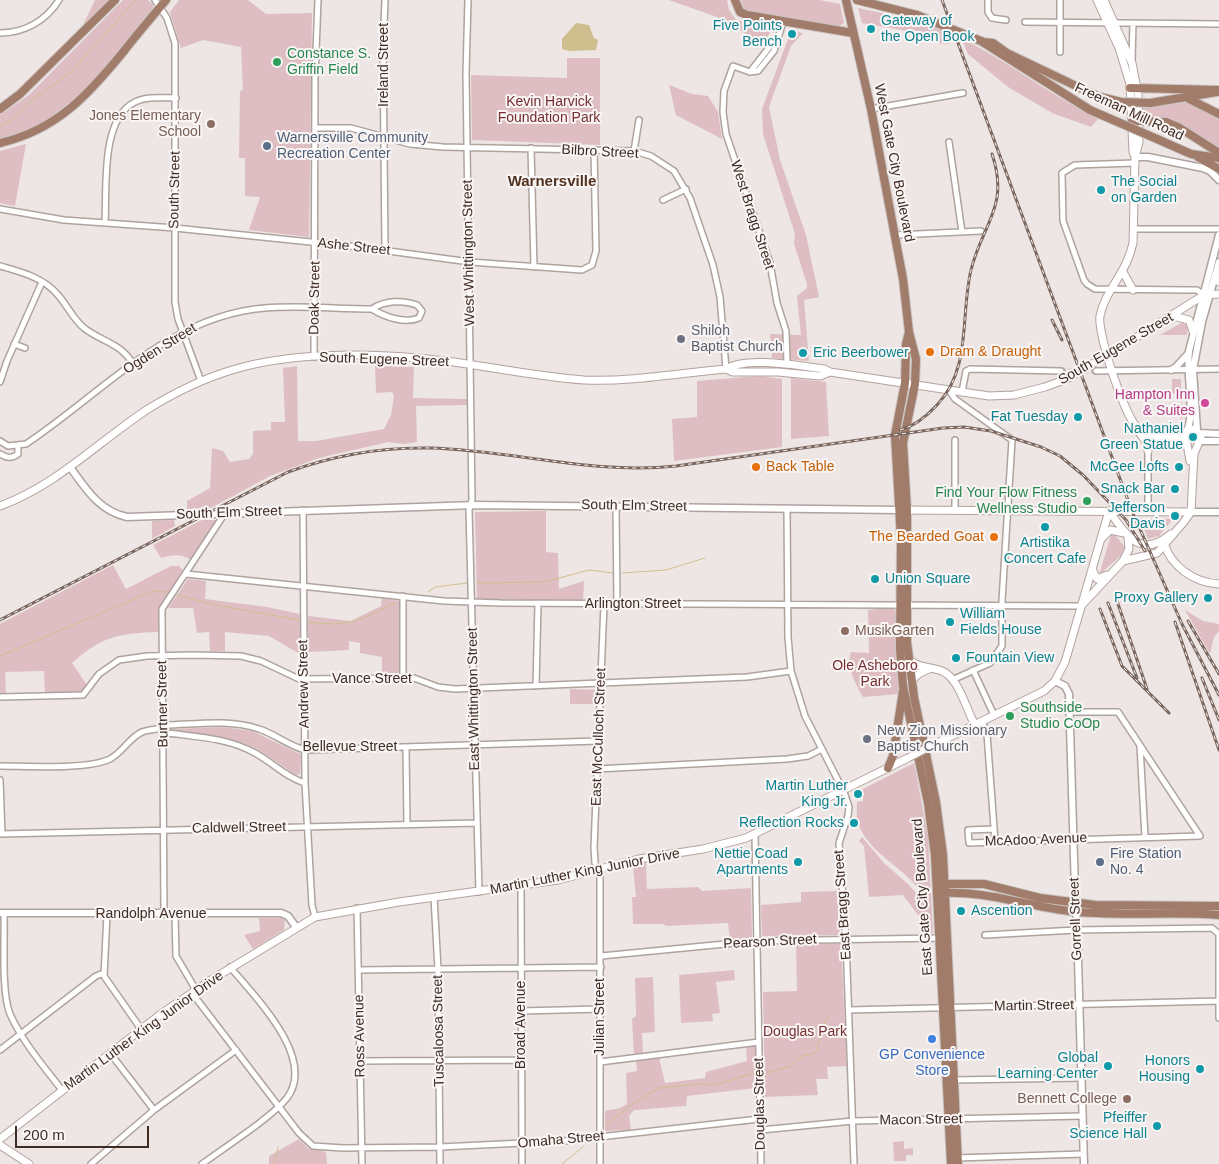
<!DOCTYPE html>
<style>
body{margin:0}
#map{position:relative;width:1219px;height:1164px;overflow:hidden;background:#ede6e4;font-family:Arial,sans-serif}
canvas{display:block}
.scale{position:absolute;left:15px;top:1126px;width:134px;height:22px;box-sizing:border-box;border:2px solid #3f2c24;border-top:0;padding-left:6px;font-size:15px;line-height:18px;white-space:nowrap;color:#3f2c24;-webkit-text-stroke:4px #faf5f5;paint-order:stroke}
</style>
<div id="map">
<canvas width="1219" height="1164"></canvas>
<div class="scale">200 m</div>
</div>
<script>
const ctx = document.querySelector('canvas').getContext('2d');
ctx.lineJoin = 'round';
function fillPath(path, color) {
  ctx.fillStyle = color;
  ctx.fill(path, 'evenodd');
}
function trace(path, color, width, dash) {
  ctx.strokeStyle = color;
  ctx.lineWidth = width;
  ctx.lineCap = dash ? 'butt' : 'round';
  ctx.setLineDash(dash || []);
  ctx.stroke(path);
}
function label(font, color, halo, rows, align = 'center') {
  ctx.font = font + ' Arial,sans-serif';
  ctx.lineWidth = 4;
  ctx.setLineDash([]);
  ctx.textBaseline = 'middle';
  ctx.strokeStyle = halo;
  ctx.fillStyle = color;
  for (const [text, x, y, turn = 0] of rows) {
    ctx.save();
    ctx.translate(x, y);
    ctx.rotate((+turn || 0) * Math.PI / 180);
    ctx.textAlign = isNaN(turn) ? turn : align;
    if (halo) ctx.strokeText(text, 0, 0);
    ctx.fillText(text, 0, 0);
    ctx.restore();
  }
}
const green = new Path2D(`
 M95 0H108L82 27Z
 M123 0H148L153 4V8C110 60 70 123 0 139V115L29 95Z
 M179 0H248L266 14 312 13 309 237 249 230 260 197 245 196V158H239L240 91 243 90 241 47 203 40 181 48 170 12Z
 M669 0H727L729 10 736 20 772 28 764 44 717 17Z
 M741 0H820L840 4 844 23 836 28 747 11 744 9Z
 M858 8 915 20 944 31 949 44 940 43 902 30 862 23Z
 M791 31 803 33 791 46 769 107 780 160 806 235 819 297 804 300 809 361 772 358 770 334 801 335 797 296 807 288V284L794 244 795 234 763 134 762 109Z
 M961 38C1009 62 1050 95 1098 119L1091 127 1052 113 1008 87 968 54Z
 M567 58H600V145L472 140 471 75 567 78Z
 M669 85 692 94 708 96 718 112 722 139 676 115Z
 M1189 102 1212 113 1219 118V151L1169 121 1142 116V108Z
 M26 144 15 206 0 203V151Z
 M1183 322 1188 327 1187 335H1160Z
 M297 366 298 441H316L384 429 391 415 394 395 392 392 376 393 375 366 414 367 413 398 467 399V405L416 406 417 442 404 444 388 442 319 458 270 476 211 508 187 509V501L210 488 212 448 223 451 230 462 249 459 253 454V431L271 430V422H285L283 368Z
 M759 376 782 379V447L674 461 672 419 697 417V381Z
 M791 378 826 382 829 436 791 439Z
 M1172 379H1181L1182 430 1177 431V428H1181V402L1176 394H1172Z
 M546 511V552L558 553 559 589 584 581 583 601 477 599 475 512Z
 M1140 518 1173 519 1159 536 1148 539Z
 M174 520 175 526 152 539V521Z
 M202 520H217L191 560C180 553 172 555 161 558L153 545Z
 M1114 534 1125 547V552L1099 575 1111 535Z
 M113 565 126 589 171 566H179L183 571 158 610 159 632C120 633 102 636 72 663L87 685 80 692 45 693 44 671 5 672 6 693 0 694V624Z
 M188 579 206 581 205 599 267 607 300 614V654L269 636 225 632V651H210L209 632 197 633 193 608H168Z
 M382 598 399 601V673H382V657L360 653V643L349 641V650L308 652V616L351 621 381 606Z
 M884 608H893L896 613 900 694 863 697C856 684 846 668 851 652L869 653 868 610Z
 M1185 610 1203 621 1219 624V631L1214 637 1210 654Z
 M570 689 601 690 600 704H570Z
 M223 727 252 731 298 753 301 755 300 774 296 775C282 766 268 755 253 747 227 735 197 734 168 730V729Z
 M914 763 928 836 933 933H927V927L903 895 869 897 864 846 859 841 862 837 884 863 908 884 920 898 923 896C909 869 866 853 858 822 856 816 857 809 857 802L863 801V789Z
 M646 862 647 889 698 887 702 891 751 888 752 937 730 940 728 923 667 926 662 924H633L632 897H636L633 866Z
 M837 891 840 935 762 936 761 905 801 902V892Z
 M259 918H280L285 920 284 930 253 949 244 935 260 931Z
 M796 944H841L847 1066 827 1067 828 1079H816L818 1095 765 1097 763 992 797 991Z
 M734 970 735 980 716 982 720 1013 712 1014 713 1021 681 1023 679 975Z
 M653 977 655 1032 642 1033 643 1053 634 1054 632 1019 636 1016 635 978Z
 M755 1045 756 1088 687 1096 686 1106 634 1110 629 1116 631 1130 605 1131V1111L620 1108 627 1104 626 1073 637 1071 636 1060 659 1057 665 1083 705 1078 706 1072 747 1061 746 1046Z
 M299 1139 308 1148 326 1152 327 1164H269V1156Z
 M904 1141V1149L913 1148V1155H906V1161H894L893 1142Z`);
const water = new Path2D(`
 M576 23 589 25 594 38 598 40 596 50 569 51 562 49V39Z`);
const stream = new Path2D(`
 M0 127 13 119 32 100 70 73 136 0
 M623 573 666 570 705 558
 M477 583 544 582 589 570 613 573
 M428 592 435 587 467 583
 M178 595 210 604 299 620
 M309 622C350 628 360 619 396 603
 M0 656 153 591 166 592
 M767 1073 791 1066 802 1056 815 1053C822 1040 818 1028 829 1016
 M606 1126 631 1105 659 1088 699 1084 715 1085 754 1073
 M274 1164 278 1147
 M562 1164 584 1146`);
const minorTunnel = new Path2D(`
 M1061 371H1096`);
const minor = new Path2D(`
 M155 0 167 18 175 43V302L178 319 201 381
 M385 0 383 47 385 251
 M468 0 466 74 472 500 469 510 479 892
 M988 0V12L992 18 1006 20
 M1060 0V52
 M783 22 774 51 758 71 750 72 733 66 724 91 723 112 726 134 770 263 777 303 786 331 787 364
 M1025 22 1219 24
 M0 33C24 33 46 21 59 0
 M1132 60 1133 23
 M750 72 771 45 775 44
 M871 109 963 93
 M316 128H351L410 144 443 147 634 151 651 156 674 171 690 198 713 265 720 297 726 369
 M949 142 962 232
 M531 148 534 267
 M634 151 639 120
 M1135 163 1075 165 1062 173 1063 221 1084 280 1087 284 1095 289 1187 290H1197L1204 295
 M663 200 686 189
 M0 209 64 220 175 228 359 247 470 262 582 270 592 265 596 251 594 150
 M105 223C107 189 100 119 135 102 147 96 162 98 176 98
 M1133 229H1219
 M896 235 981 231
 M0 266C21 272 43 277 58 295 67 305 73 319 84 328 102 342 121 343 133 364
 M14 344 25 348
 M314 357 315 77 318 0
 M1096 371 1219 369
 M0 382 7 361 42 282
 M949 390 955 399 1012 440 1002 601V646L990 663 952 680
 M962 392 966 371 970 369 1061 371
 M0 441 8 446 26 444C101 394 170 315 265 308 300 305 337 309 372 309 385 300 404 300 417 305L422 311 419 318C405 324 385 317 372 309
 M0 454C7 458 11 459 18 454V446
 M616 506 617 605
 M787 509 788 637 791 671 805 716 844 792 849 807 848 816 839 843 846 939 854 1164
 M303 510 305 783 312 905 315 917
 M955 510V440
 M1148 512V451L1152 435
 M186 574 444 601 501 603 1080 606
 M973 670 994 715
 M403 677V596
 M536 686 538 604
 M0 697 83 695 99 674 119 660 147 656 193 655 241 656 261 661 299 679 414 678 438 687 455 689 747 677 791 671
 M982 721 987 734 995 841
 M163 729 168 733C198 737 228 738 255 753 272 762 287 778 305 783
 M1140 746 1145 837
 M406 747 407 824
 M0 766C27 766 87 770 110 759 123 752 129 738 142 732 151 728 160 731 167 725 198 724 230 719 259 729 275 734 289 746 305 750L598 741
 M597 769 787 759 808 756 822 749
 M0 780 2 834
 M994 829 968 830 969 843 1200 836 1118 712H1070
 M0 834 477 823
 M755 835 761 1164
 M521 886 522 1164
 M434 897 438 969 440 1164
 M357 908 362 1164
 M4 913C5 939 1 992 10 1014 22 1041 44 1067 62 1090
 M107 914 104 976 141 1029
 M164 914 162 609 225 513
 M175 914 176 956 196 990
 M985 935 1076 930 1212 928 1219 934V1018
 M601 956 756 941 940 938
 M359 970 601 967
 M192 993 299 1133 313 1146 343 1148 440 1147 564 1141 759 1119
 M849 1010 1219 1001
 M521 1011 601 1009
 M0 1050 96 976 104 973
 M110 1053 154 1110
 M361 1061 521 1060
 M600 1062 759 1042
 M952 1080 1081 1078
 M761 1130 853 1121 1083 1116
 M956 1158 1083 1154
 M91 1164 154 1110 236 1050
 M202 1164C225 1147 271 1118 287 1098 317 1058 255 997 230 967
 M600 1164V877L595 863 594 847 604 604`);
const tertiary = new Path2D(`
 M1135 157H1148L1203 168 1210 171 1219 180
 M1171 370 1176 367 1187 355
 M1197 430 1193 370 1202 322 1219 262
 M1186 432C1196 418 1186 372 1189 351L1219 235
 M1199 433 1219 434
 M1200 441H1219
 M70 467C86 489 99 511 127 517L476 505 900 510
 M1191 512H1219
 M1055 681 1065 686 1069 694 1075 891
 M0 913H281L288 916 296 927
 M1077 925 1084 1164`);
const secondary = new Path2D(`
 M1097 0 1119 48 1130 84 1133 152 1135 157
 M1104 0 1132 63 1138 94 1139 142 1135 157 1133 243C1127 273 1105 290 1100 316 1097 334 1126 421 1140 431 1153 440 1170 436 1184 441
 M1123 272 1133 290
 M1216 274 1219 282
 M1173 316 1189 320 1193 331
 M1132 340 1204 295 1219 294
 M726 369 733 372H778L820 376 830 372
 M1137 429 1146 442 1148 451
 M1167 434 1186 432 1184 437 1186 443
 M1187 444 1190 461
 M0 506C57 485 98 442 148 409 174 393 202 379 232 370 297 350 386 353 454 362 497 368 540 377 584 380 631 382 680 373 726 369 747 356 799 366 824 369L830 372 989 396 1014 395 1045 387
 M900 510 1191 512
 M1109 511C1126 534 1140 560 1171 534
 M1102 538 1110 530 1124 533
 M1164 543C1171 567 1195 583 1219 584
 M1123 561 1129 549 1128 538
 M1092 569 1097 579 1107 575
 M1081 606 1123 561 1157 553 1183 523 1191 512 1194 454 1201 437 1195 429 1188 430
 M909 659C919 669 929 666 942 671 959 678 966 709 975 725
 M911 681 920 673 929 669
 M929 747 1044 691 1055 681 1065 662 1109 511
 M0 1139 161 1014 211 980 315 917 399 902 558 880 639 859 703 849 746 838 908 758
 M0 1145 29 1164`);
const primary = new Path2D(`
 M735 0 740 12 747 15 853 33
 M846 0 871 109 903 279 909 332 916 359 915 384 903 443 907 510V642L914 697 936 802 943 855 958 1164
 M857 0 917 15
 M981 41 1090 110
 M983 42 993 43 1007 53 1097 96
 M1130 88 1219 90
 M1189 99 1219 114
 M1150 103 1217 92
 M0 109 20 94 115 0
 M1132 121 1166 122 1180 128 1219 153
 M1157 139 1191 154 1219 158
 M0 143C57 130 89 94 124 51 137 34 152 17 166 0
 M1198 157 1219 169
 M909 332 906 344 905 383 895 435 901 540 900 649 903 686 928 803 935 855 951 1164
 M888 768 893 756 903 691
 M941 884H984L1040 898 1095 905 1219 906
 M940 893C985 890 1025 906 1069 911 1119 917 1169 911 1219 915`);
const rail = new Path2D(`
 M942 0 1132 511 1182 624 1219 695
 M1052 320 1062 340
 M900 430C915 426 927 416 937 405 972 368 960 316 971 270 982 224 1010 207 992 154
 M1117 601 1147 689
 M1108 603 1137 678
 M1100 609 1122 666 1169 713
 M0 620 288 472C334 455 381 447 430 448 513 450 591 475 676 466L943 428 964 427 991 431 1041 447 1060 456 1083 475 1126 520 1145 551
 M1188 621 1219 674
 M1175 622 1219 750
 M1202 678 1219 720`);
const tertiaryBridge = new Path2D(`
 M1075 891 1077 925`);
const secondaryBridge = new Path2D(`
 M1045 387 1067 379 1132 340
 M908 758 929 747`);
const primaryBridge = new Path2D(`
 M917 15 981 41
 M1097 96 1121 102 1150 103
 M1090 110 1157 139`);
const markers = [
 [871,29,5,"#0f9aa8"],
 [792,34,5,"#0f9aa8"],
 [277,62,5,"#2e9e5b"],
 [211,124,5,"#8d6e63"],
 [267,146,5,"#5c6f8a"],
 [1101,190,5,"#0f9aa8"],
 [681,339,5,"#6b7280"],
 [930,352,5,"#e8710a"],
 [803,353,5,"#0f9aa8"],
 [1205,403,5,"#d1479c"],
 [1078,417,5,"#0f9aa8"],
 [1193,437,5,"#0f9aa8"],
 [756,467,5,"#e8710a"],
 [1179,467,5,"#0f9aa8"],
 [1175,489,5,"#0f9aa8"],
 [1087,501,5,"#2e9e5b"],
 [1175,516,5,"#0f9aa8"],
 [1045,527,5,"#0f9aa8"],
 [994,537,5,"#e8710a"],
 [875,579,5,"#0f9aa8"],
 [1208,598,5,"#0f9aa8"],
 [950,622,5,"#0f9aa8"],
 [845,631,5,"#8d6e63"],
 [956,658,5,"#0f9aa8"],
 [1010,716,5,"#2e9e5b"],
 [867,739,5,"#6b7280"],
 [858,794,5,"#0f9aa8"],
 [854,823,5,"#0f9aa8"],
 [798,862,5,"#0f9aa8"],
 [1100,862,5,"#5c6f8a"],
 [961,911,5,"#0f9aa8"],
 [932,1039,5,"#3f7fe0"],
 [1108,1066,5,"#0f9aa8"],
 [1200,1069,5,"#0f9aa8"],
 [1127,1099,5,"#8d6e63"],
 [1157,1126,5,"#0f9aa8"]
];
const cultureNames = [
 ["Gateway of",881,21,"left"],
 ["the Open Book",881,37,"left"],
 ["Five Points",782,26],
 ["Bench",782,42],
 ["The Social",1111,182,"left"],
 ["on Garden",1111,198,"left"],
 ["Eric Beerbower",813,353,"left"],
 ["Fat Tuesday",1068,417],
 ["Nathaniel",1183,429],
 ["Green Statue",1183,445],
 ["McGee Lofts",1169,467],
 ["Snack Bar",1165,489],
 ["Jefferson",1165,508],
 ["Davis",1165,524],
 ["Artistika",1045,543,"center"],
 ["Concert Cafe",1045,559,"center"],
 ["Union Square",885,579,"left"],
 ["Proxy Gallery",1198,598],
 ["William",960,614,"left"],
 ["Fields House",960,630,"left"],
 ["Fountain View",966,658,"left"],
 ["Martin Luther",848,786],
 ["King Jr.",848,802],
 ["Reflection Rocks",844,823],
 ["Nettie Coad",788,854],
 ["Apartments",788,870],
 ["Ascention",971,911,"left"],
 ["Global",1098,1058],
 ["Learning Center",1098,1074],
 ["Honors",1190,1061],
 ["Housing",1190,1077],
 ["Pfeiffer",1147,1118],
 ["Science Hall",1147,1134]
];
const leisureNames = [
 ["Constance S.",287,54],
 ["Griffin Field",287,70],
 ["Find Your Flow Fitness",1077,493,"right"],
 ["Wellness Studio",1077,509,"right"],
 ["Southside",1020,708],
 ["Studio CoOp",1020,724]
];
const streetNames = [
 ["Ireland Street",384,65,-90],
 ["Freeman Mill Road",1129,112,25],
 ["Bilbro Street",600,152,3],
 ["West Gate City Boulevard",894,163,79],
 ["South Street",175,190,-89],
 ["West Bragg Street",752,215,72],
 ["Ashe Street",354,247,6],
 ["West Whittington Street",469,253,-91],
 ["Doak Street",315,298,-89],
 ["Ogden Street",160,349,-32],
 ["South Eugene Street",1116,349,-30],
 ["South Eugene Street",384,360,2],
 ["South Elm Street",634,506,1],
 ["South Elm Street",229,513,-2],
 ["Arlington Street",633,604],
 ["Vance Street",372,679],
 ["Andrew Street",304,684,-91],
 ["East Whittington Street",474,699,-91],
 ["Burtner Street",163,704,-91],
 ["East McCulloch Street",599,737,-88],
 ["Bellevue Street",350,747],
 ["Caldwell Street",239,828,-1],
 ["McAdoo Avenue",1036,840,-2],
 ["Martin Luther King Junior Drive",585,872,-11],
 ["East Gate City Boulevard",923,897,-94],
 ["East Bragg Street",843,905,-94],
 ["Randolph Avenue",151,914],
 ["Gorrell Street",1076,919,-92],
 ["Pearson Street",770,942,-3],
 ["Martin Street",1034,1006,-1],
 ["Julian Street",600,1017,-90],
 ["Broad Avenue",521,1025,-90],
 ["Martin Luther King Junior Drive",144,1031,-36],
 ["Tuscaloosa Street",439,1031,-91],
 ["Ross Avenue",360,1036,-91],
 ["Douglas Street",760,1104,-91],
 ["Macon Street",921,1120,-1],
 ["Omaha Street",561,1140,-5]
];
const parkNames = [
 ["Kevin Harvick",549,102],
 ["Foundation Park",549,118],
 ["Ole Asheboro",875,666],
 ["Park",875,682],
 ["Douglas Park",805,1032]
];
const educationNames = [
 ["Jones Elementary",201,116],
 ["School",201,132],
 ["MusikGarten",855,631,"left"],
 ["Bennett College",1117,1099]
];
const serviceNames = [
 ["Warnersville Community",277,138],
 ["Recreation Center",277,154],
 ["Fire Station",1110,854],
 ["No. 4",1110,870]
];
const worshipNames = [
 ["Shiloh",691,331],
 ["Baptist Church",691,347],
 ["New Zion Missionary",877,731],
 ["Baptist Church",877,747]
];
const foodNames = [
 ["Dram & Draught",940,352],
 ["Back Table",766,467],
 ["The Bearded Goat",984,537,"right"]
];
const hotelNames = [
 ["Hampton Inn",1195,395],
 ["& Suites",1195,411]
];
const shopNames = [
 ["GP Convenience",932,1055],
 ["Store",932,1071]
];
const neighbourhoodNames = [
 ["Warnersville",552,182]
];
fillPath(green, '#debec3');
fillPath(water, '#d0bf8e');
trace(stream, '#d0bf8e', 1);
trace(minorTunnel, '#cac1be', 5, [5, 2.5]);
trace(minor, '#aea39f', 8);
trace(tertiary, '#aea39f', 9);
trace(secondary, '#b3a29d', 9);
trace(primary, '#c9c4c2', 10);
trace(minor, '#fff', 5);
trace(tertiary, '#fff', 6);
trace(secondary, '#fff', 7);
trace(primary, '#a27c6a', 8);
trace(rail, '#7a675f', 3);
trace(rail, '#faf5f5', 1, [4]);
trace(tertiaryBridge, '#aea39f', 9, []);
trace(secondaryBridge, '#b3a29d', 9, []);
trace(primaryBridge, '#c9c4c2', 10, []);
trace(tertiaryBridge, '#fff', 6);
trace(secondaryBridge, '#fff', 7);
trace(primaryBridge, '#a27c6a', 8);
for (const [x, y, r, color] of markers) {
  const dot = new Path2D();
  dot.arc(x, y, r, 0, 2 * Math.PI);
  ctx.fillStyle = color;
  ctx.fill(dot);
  trace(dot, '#faf5f5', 2);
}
label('14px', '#0d838f', '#faf5f5', cultureNames, 'right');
label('14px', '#27864d', '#faf5f5', leisureNames, 'left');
label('14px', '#3f2c24', '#faf5f5', streetNames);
label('14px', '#752f31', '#faf5f5', parkNames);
label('14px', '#785e54', '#faf5f5', educationNames, 'right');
label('14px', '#4e5e75', '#faf5f5', serviceNames, 'left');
label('14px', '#5b616d', '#faf5f5', worshipNames, 'left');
label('14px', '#c56008', '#faf5f5', foodNames, 'left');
label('14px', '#b23c85', '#faf5f5', hotelNames, 'right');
label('14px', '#366cbe', '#faf5f5', shopNames);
label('bold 15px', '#513120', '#faf5f5', neighbourhoodNames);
</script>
